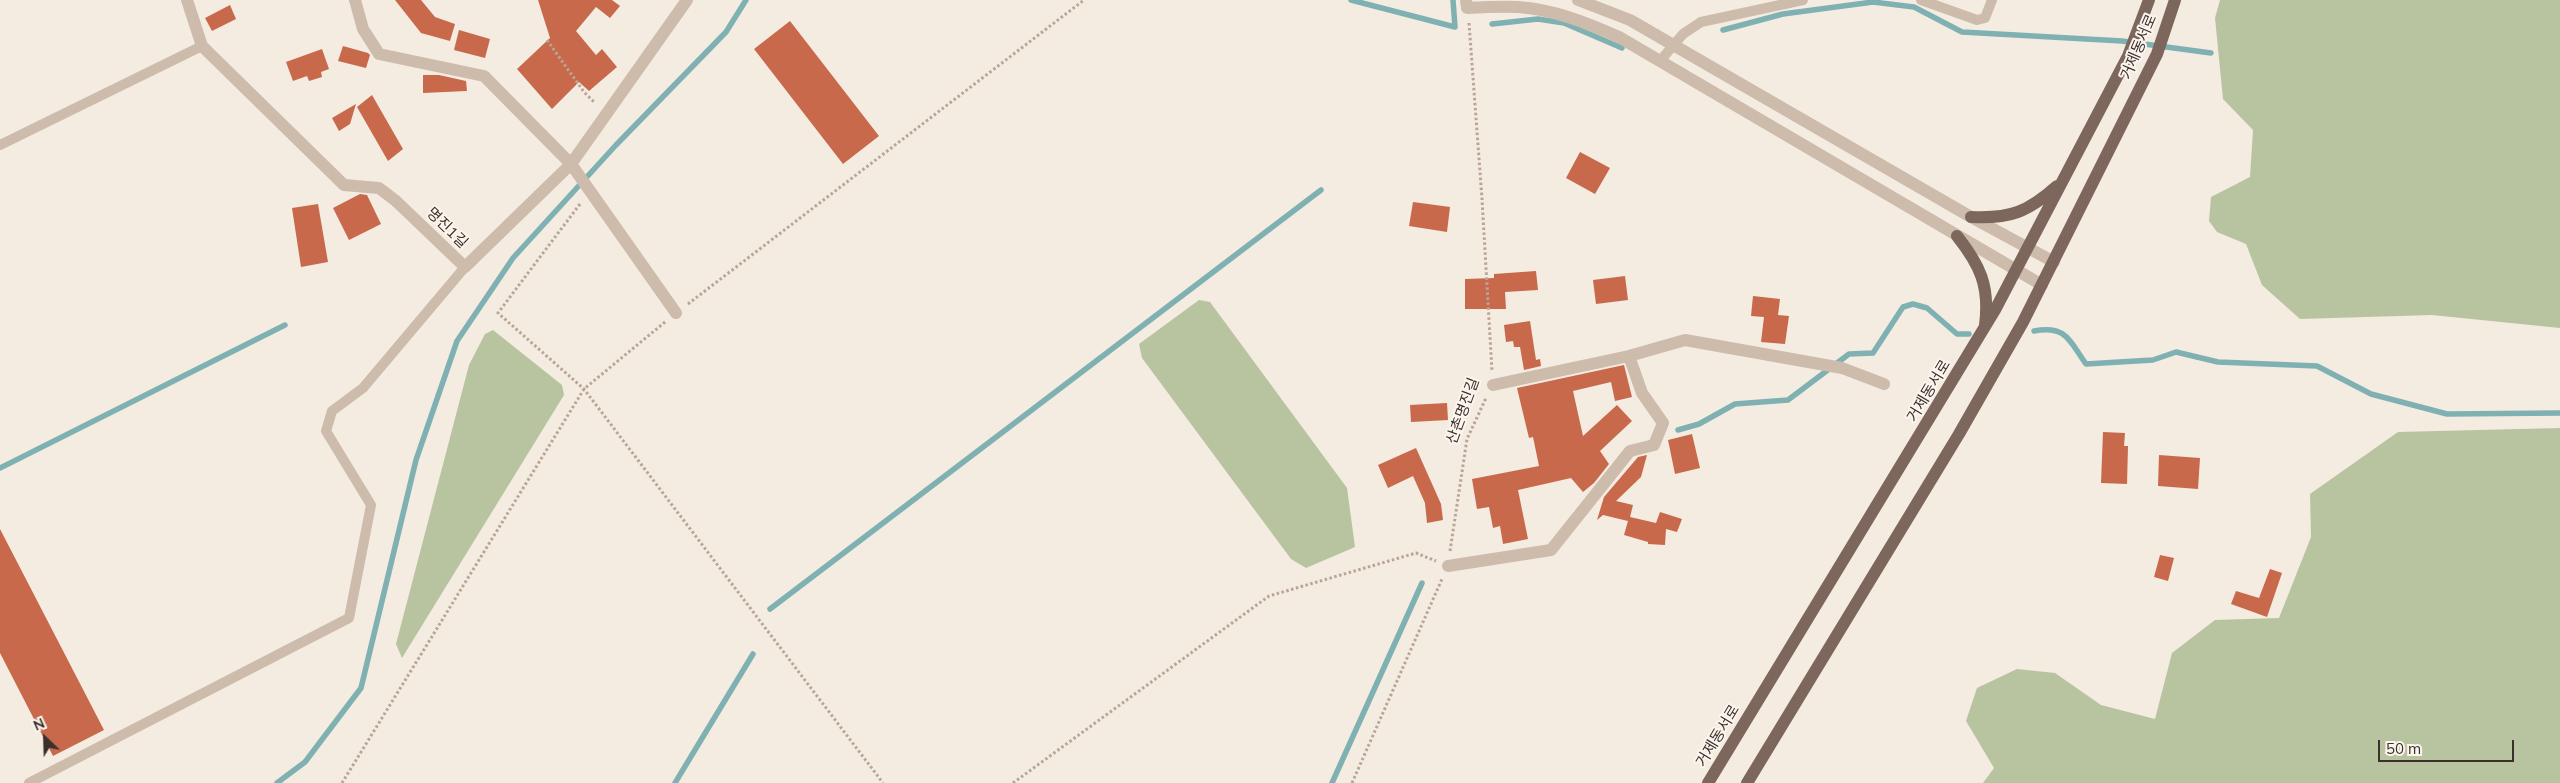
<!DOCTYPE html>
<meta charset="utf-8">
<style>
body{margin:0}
#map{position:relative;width:2560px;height:783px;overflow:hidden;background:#f4ebe1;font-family:Mulish,sans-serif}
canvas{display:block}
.north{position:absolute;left:20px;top:713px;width:50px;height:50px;-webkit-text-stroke:4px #fbf5ee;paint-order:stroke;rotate:336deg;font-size:14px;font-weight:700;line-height:20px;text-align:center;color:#3b302b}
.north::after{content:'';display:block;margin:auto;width:18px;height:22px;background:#3b302b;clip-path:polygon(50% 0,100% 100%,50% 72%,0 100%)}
.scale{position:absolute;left:2378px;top:740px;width:136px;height:22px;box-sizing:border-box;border:2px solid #3b302b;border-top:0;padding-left:6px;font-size:15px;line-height:18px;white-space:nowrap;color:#3b302b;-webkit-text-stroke:4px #fbf5ee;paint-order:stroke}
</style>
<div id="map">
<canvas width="2560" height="783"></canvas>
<div class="north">N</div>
<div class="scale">50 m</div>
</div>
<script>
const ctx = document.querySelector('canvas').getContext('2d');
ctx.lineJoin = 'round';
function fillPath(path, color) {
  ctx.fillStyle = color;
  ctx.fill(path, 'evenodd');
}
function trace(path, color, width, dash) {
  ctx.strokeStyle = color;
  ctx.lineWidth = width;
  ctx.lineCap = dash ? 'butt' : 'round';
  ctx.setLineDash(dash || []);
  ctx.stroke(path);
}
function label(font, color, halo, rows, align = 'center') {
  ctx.font = font + ' Mulish,"Noto Sans KR",sans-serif';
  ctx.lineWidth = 4;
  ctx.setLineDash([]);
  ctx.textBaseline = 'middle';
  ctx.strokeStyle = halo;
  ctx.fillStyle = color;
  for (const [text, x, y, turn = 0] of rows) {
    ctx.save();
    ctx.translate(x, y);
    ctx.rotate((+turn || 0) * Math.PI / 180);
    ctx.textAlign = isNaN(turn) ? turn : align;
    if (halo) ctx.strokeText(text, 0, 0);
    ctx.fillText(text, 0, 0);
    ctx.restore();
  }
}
const green = new Path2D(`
 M2220 0H2560V328L2432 315 2300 319 2262 285 2246 244 2217 232 2209 221 2211 197 2250 177 2253 130 2223 99 2215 18Z
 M1199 300 1210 302 1347 488 1355 547 1306 568 1291 559 1142 358 1139 344Z
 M493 330 562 385 564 395 402 658 396 644 469 365 485 334Z
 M2560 428V783H1983L1994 768 1966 721 1977 688 2017 669 2055 673 2101 705 2155 719 2172 653 2215 620 2279 618 2311 537 2310 494 2398 432Z`);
const stream = new Path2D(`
 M1351 0 1455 27 1453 0
 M1492 24 1538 19 1564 23 1622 48
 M1723 30 1783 14 1873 2 1914 7 1962 32 2122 41 2211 53
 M2034 331C2066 325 2069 340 2086 364L2153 360 2176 352 2218 362 2317 366 2371 394 2447 414 2560 413
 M1678 430 1699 424 1735 404 1788 400 1849 354 1873 353 1903 307 1913 304 1927 308 1957 334H1969
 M0 468 285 325
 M770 609 1321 190
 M277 783 305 762 361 688 416 460 457 341 513 258 616 145 726 32 746 0
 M675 783 753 654
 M1332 783 1422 583`);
const building = new Path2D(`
 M395 0H421L435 17 455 24 450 41 421 33Z
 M538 0H612L620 6 610 18 596 7 576 31 596 55 602 49 617 67 589 91 579 82 552 109 517 69 550 38Z
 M230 5 236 19 212 31 205 18Z
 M790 21 879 136 843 164 754 49Z
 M459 30 490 39 485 58 454 50Z
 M343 46 368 53 370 55 366 68 338 61Z
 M322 49 329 69 321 72 322 77 309 81 307 76 293 81 286 62Z
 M423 75H439L466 81 467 91 423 93Z
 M372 95 403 149 388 161 357 107Z
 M356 104 350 124 339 131 332 118Z
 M1580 152 1610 168 1595 194 1566 178Z
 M360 194 367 195 381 224 349 240 333 208Z
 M1413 202 1450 207 1447 232 1409 226Z
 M318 204 328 262 301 267 292 208Z
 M1536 271 1538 290 1505 292 1506 309H1465V279L1494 278V274Z
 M1625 276 1628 300 1596 304 1593 280Z
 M1753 296 1780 299 1778 315 1789 316 1785 344 1761 342 1764 317 1751 316Z
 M1530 321 1536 360 1540 359 1541 366 1524 370 1520 347H1514L1513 341 1506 342 1504 325Z
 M1624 365 1632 397 1615 401 1611 382 1573 391 1583 436 1617 405 1632 421 1600 451 1609 464 1594 483 1583 492 1571 478 1518 490 1528 539 1503 544 1500 526 1493 528 1489 507 1477 509 1472 479 1539 466 1533 437 1529 438 1517 388Z
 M1447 403 1448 420 1411 422 1410 405Z
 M2103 432 2125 433 2124 446H2128L2127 484 2101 483Z
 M1692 434 1700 468 1675 474 1668 440Z
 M1416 448 1441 504 1443 520 1427 523 1425 503 1413 476 1388 488 1378 465Z
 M1647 455 1641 477 1616 501 1633 505 1630 517 1656 523 1660 512 1682 519 1677 532 1666 529 1665 545 1648 544V542L1624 535 1628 521 1603 515 1597 520 1604 497 1638 457Z
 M2159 455 2200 458 2198 489 2158 486Z
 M0 529 104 730 53 756 0 653Z
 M2160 555 2174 558 2168 581 2154 577Z
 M2270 569 2282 573 2267 617 2231 604 2236 591 2259 598Z`);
const path = new Path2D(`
 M1469 23 1482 199 1492 371
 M547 40 584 92 595 103
 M580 204 498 313 584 389 883 783
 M688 304 1084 0
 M1450 551 1467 439 1486 398
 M342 783 584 389 665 322
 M1013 783 1269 596 1416 553 1436 561
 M1352 783 1442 579`);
const lane = new Path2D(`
 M1921 0 1977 20 1985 18 1992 0
 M1660 61 1683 34 1701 22 1803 0
 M0 145 202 46
 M29 783 349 618 371 505 326 431 332 411 363 388 465 267`);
const street = new Path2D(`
 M187 0 202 46 344 185 379 188 396 201 465 267 571 164 687 0
 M355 0 363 29 379 54 484 76 571 164 676 313
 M1466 0 1467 8C1484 7 1501 6 1518 7 1553 9 1587 23 1619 37L2042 285
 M1578 0 1630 20 1971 217 2054 262
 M1493 385 1629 356 1685 340 1842 368 1884 384
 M1448 566 1551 550 1630 451 1654 445 1663 423 1642 393 1629 356`);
const primary = new Path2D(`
 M1971 217C2010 219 2028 212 2057 186
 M1957 236C1980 265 1990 286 1985 325
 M1708 783 1995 310 2128 56 2149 0
 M1747 783 1959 434 2023 322 2157 54 2175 0`);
const streetNames = [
 ["거제동서로",2139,47,-67],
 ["명진1길",447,228,44],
 ["거제동서로",1929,391,-59],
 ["산촌명진길",1463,411,-70],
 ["거제동서로",1718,736,-59]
];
fillPath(green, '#b8c4a0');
trace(stream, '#7fb0b2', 5.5);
fillPath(building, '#c8694b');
trace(path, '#b9a596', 3, [2.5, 2.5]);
trace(lane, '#cdbbac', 10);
trace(street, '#cdbbac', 12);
trace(primary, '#7d675c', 12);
label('15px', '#3b302b', '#fbf5ee', streetNames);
</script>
